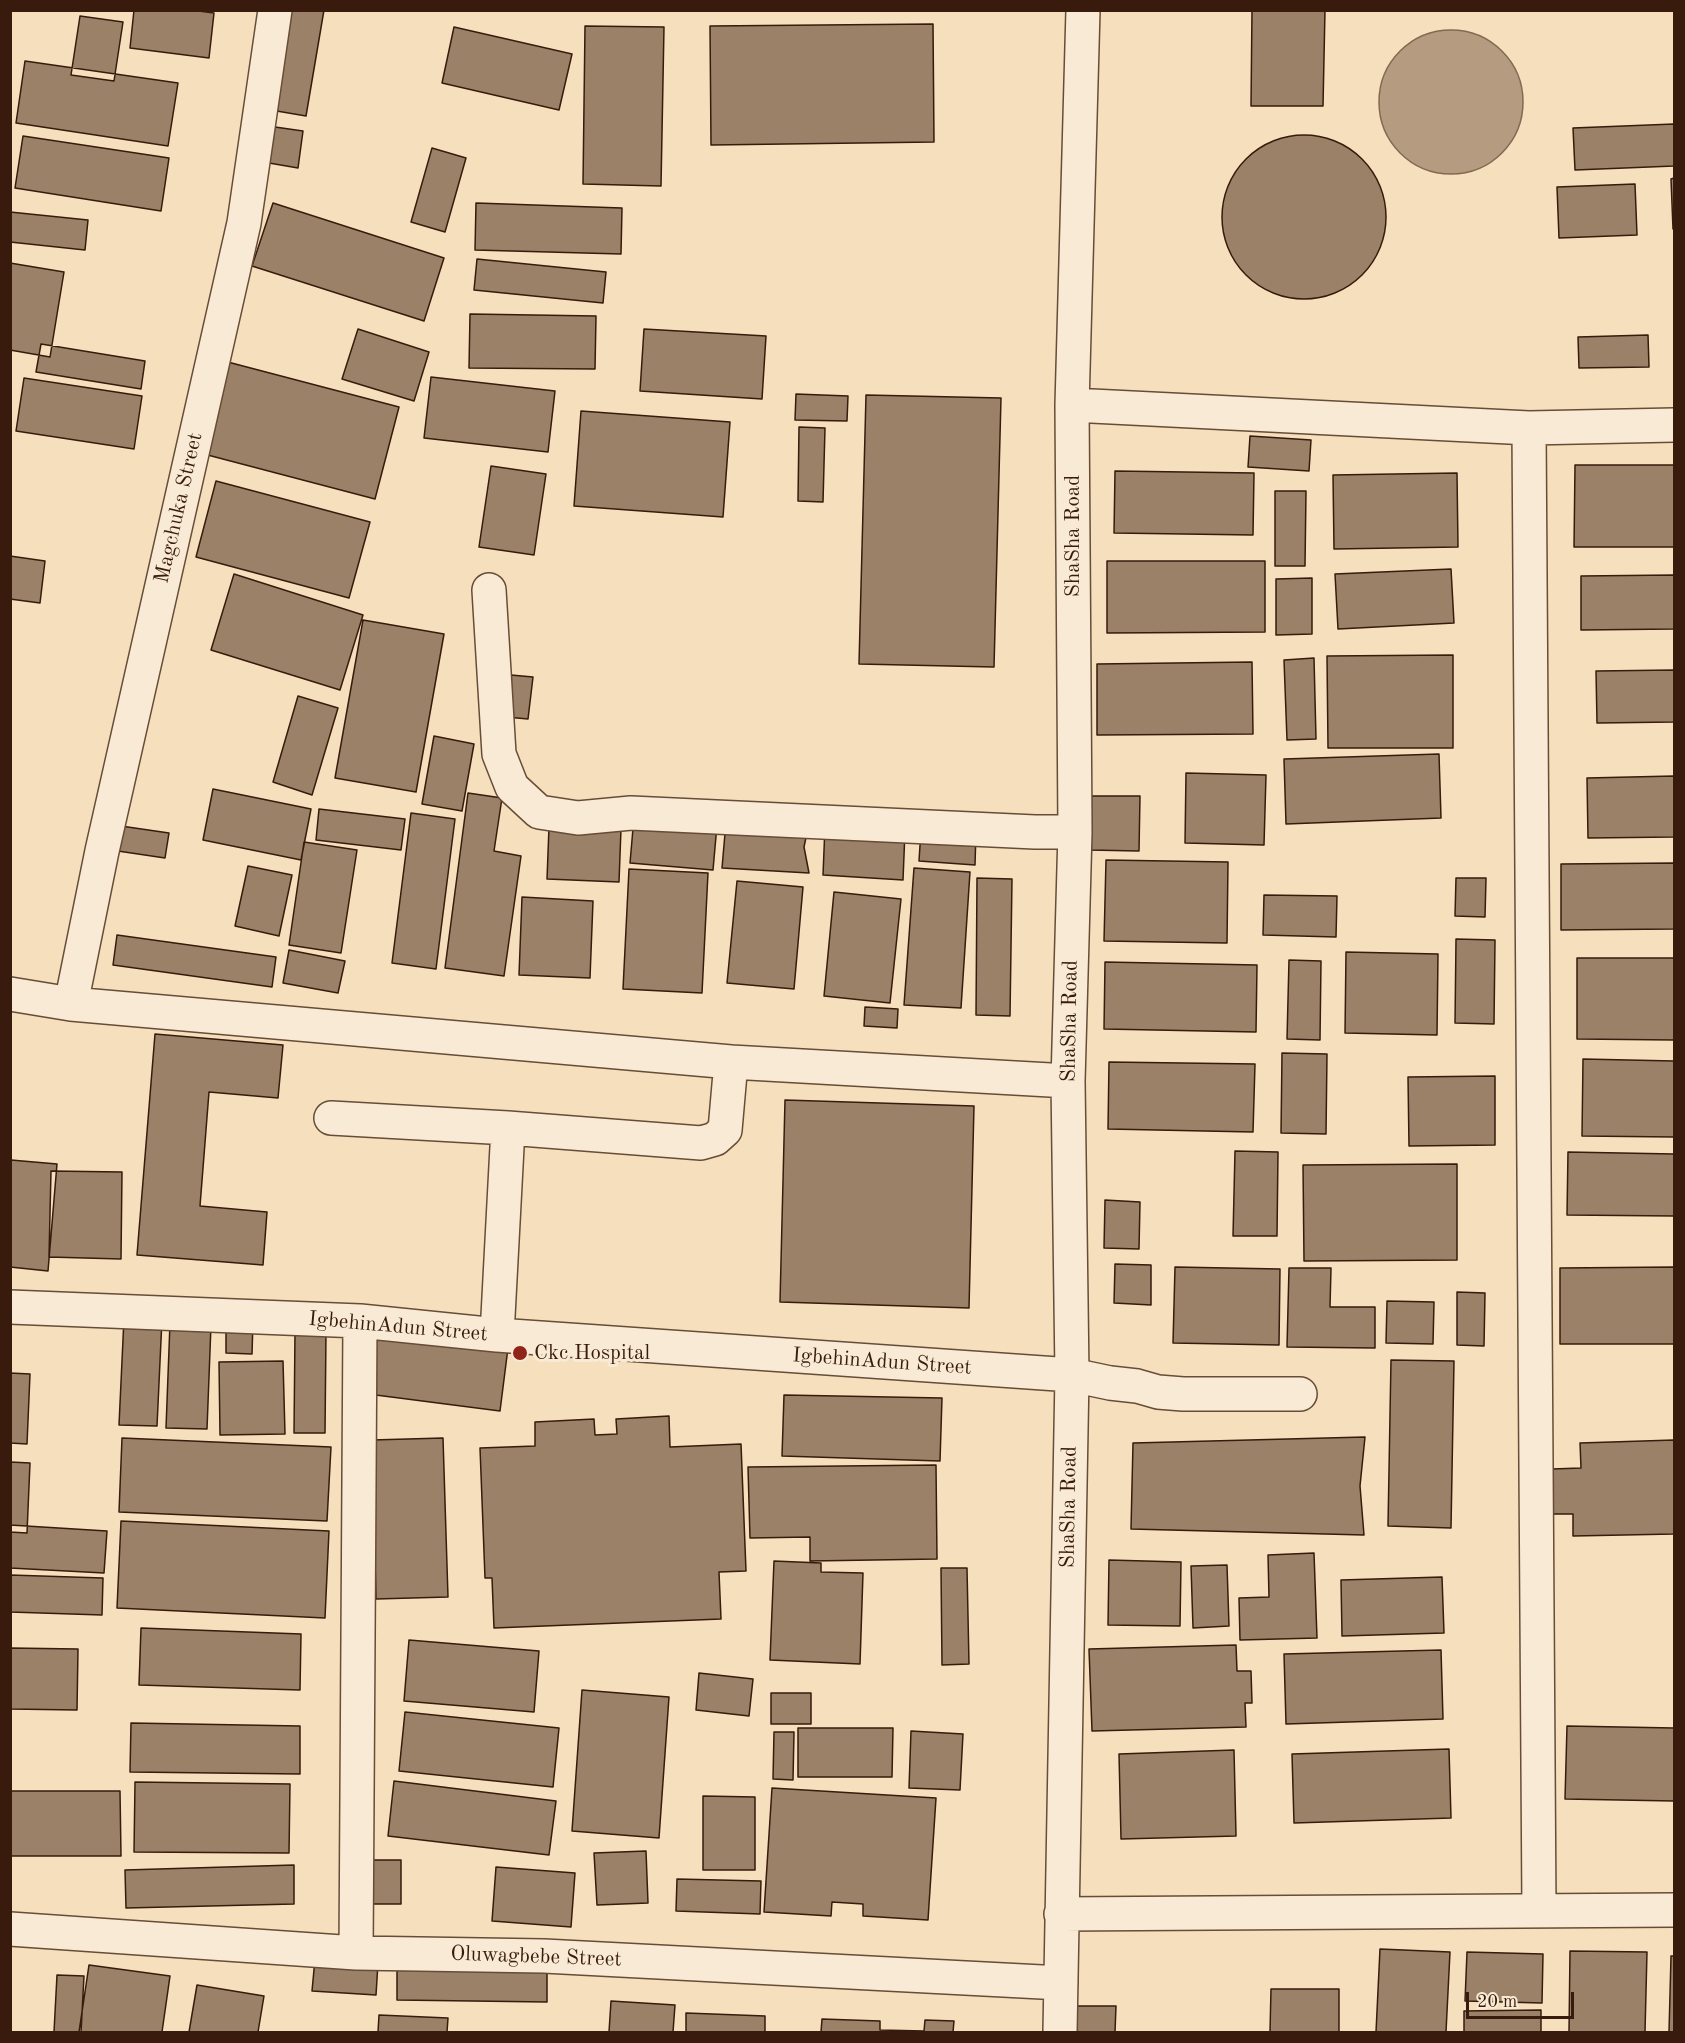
<!DOCTYPE html>
<style>
body{margin:0}
#map{position:relative;width:1685px;height:2043px;overflow:hidden;background:#f5dfbd;font-family:"Old Standard TT",serif}
canvas{display:block}
.frame{position:absolute;inset:0;border:12px solid #381b0c;pointer-events:none}
.scale{position:absolute;left:1466px;top:1992px;width:108px;height:27px;box-sizing:border-box;border:3px solid #381b0c;border-top:0;padding-left:8px;font-size:18px;line-height:21px;white-space:nowrap;color:#381b0c;-webkit-text-stroke:4px #f8ead4;paint-order:stroke}
</style>
<div id="map">
<canvas width="1685" height="2043"></canvas>
<div class="frame"></div>
<div class="scale">20 m</div>
</div>
<script>
const ctx = document.querySelector('canvas').getContext('2d');
ctx.lineJoin = 'round';
function fillPath(path, color) {
  ctx.fillStyle = color;
  ctx.fill(path, 'evenodd');
}
function trace(path, color, width, dash) {
  ctx.strokeStyle = color;
  ctx.lineWidth = width;
  ctx.lineCap = dash ? 'butt' : 'round';
  ctx.setLineDash(dash || []);
  ctx.stroke(path);
}
function label(font, color, halo, rows, align = 'center') {
  ctx.font = font + ' "Old Standard TT",serif';
  ctx.lineWidth = 6;
  ctx.setLineDash([]);
  ctx.textBaseline = 'middle';
  ctx.strokeStyle = halo;
  ctx.fillStyle = color;
  for (const [text, x, y, turn = 0] of rows) {
    ctx.save();
    ctx.translate(x, y);
    ctx.rotate((+turn || 0) * Math.PI / 180);
    ctx.textAlign = isNaN(turn) ? turn : align;
    if (halo) ctx.strokeText(text, 0, 0);
    ctx.fillText(text, 0, 0);
    ctx.restore();
  }
}
const water = new Path2D(`
 M1379 102a72 72 0 1 1 144 0a72 72 0 1 1-144 0Z`);
const building = new Path2D(`
 M134 10H191L214 13 209 58 130 48Z
 M282 10H324L306 116 265 109Z
 M1252 10H1325L1323 106H1251Z
 M80 16 123 22 114 81 71 75Z
 M933 24 934 142 711 145 710 26Z
 M585 26 664 27 661 186 583 184Z
 M454 27 572 54 559 110 442 83Z
 M25 61 178 83 168 146 16 123Z
 M1674 124V166L1575 170 1573 128Z
 M275 127 303 131 298 168 269 163Z
 M1222 217a82 82 0 1 1 164 0a82 82 0 1 1-164 0Z
 M23 136 169 158 161 211 15 188Z
 M432 148 466 158 445 232 411 222Z
 M1674 178V229H1673L1671 179Z
 M1635 184 1637 235 1559 238 1557 187Z
 M273 203 444 258 424 321 252 266Z
 M476 203 622 208 621 254 475 250Z
 M10 212 88 220 85 250 10 242Z
 M477 259 606 272 603 303 474 290Z
 M10 263 64 272 50 357 10 350Z
 M470 314 596 316 595 369 469 368Z
 M358 329 429 352 414 401 342 379Z
 M644 329 766 336 762 399 640 391Z
 M1648 335 1649 367 1579 368 1578 337Z
 M41 344 145 361 141 389 36 372Z
 M224 361 399 407 375 499 200 453Z
 M431 377 555 391 548 452 424 438Z
 M24 378 142 396 134 449 16 431Z
 M796 394 848 396 847 421 795 420Z
 M866 395 1001 398 994 667 859 664Z
 M581 411 730 422 723 517 574 506Z
 M799 427 825 428 823 502 798 501Z
 M1250 436 1311 440 1309 471 1248 467Z
 M1575 465H1674V547H1574Z
 M491 466 546 474 534 555 479 547Z
 M1115 471 1254 473 1253 535 1114 533Z
 M1457 473 1458 547 1334 549 1333 475Z
 M216 481 370 522 349 598 196 557Z
 M1275 491H1306L1305 566H1275Z
 M10 556 45 561 40 603 10 599Z
 M1107 561H1265V632L1107 633Z
 M1451 569 1454 623 1338 629 1335 574Z
 M234 574 363 615 340 690 211 650Z
 M1674 575V629L1581 630V576Z
 M1312 578V634L1276 635V579Z
 M363 620 444 634 416 792 335 778Z
 M1453 655V748H1328L1327 656Z
 M1314 658 1316 739 1287 740 1284 660Z
 M1252 662 1253 734 1097 735V664Z
 M1674 670V722L1597 723 1596 671Z
 M511 675 533 677 528 719 506 717Z
 M298 696 338 708 312 795 273 782Z
 M434 736 474 744 462 811 422 804Z
 M1439 754 1441 818 1286 824 1284 759Z
 M1186 773 1266 775 1264 845 1185 843Z
 M1674 776V837L1588 838 1587 778Z
 M213 789 311 809 301 860 203 840Z
 M468 793 502 798 494 851 521 856 504 976 445 968Z
 M1090 796H1140L1139 851 1089 850Z
 M319 809 405 819 401 850 316 840Z
 M411 813 455 819 436 969 392 963Z
 M634 817 717 825 713 870 630 863Z
 M726 822 808 828 804 847 809 873 722 868Z
 M114 825 169 833 165 858 111 850Z
 M825 826 905 831 903 880 823 875Z
 M549 827 621 829 619 882 547 879Z
 M921 830 976 832 975 865 919 861Z
 M304 842 357 850 341 953 289 945Z
 M1106 860 1228 862 1227 943 1104 941Z
 M1674 863V929L1561 930V864Z
 M248 866 292 875 279 936 235 926Z
 M914 868 970 872 961 1008 904 1005Z
 M629 869 708 873 702 993 623 989Z
 M977 878 1012 879 1010 1016 976 1015Z
 M1456 878H1486L1485 917 1455 916Z
 M737 881 803 887 794 989 727 983Z
 M834 892 901 899 890 1003 824 996Z
 M1264 895 1337 896 1336 937 1263 935Z
 M522 897 593 901 590 978 519 975Z
 M117 935 276 957 272 987 113 965Z
 M1456 939 1495 940 1494 1024 1455 1023Z
 M289 950 345 961 338 993 283 983Z
 M1346 952 1438 954 1437 1035 1345 1033Z
 M1577 958H1674V1040L1577 1039Z
 M1289 960 1321 961 1320 1040 1287 1039Z
 M1105 962 1257 965 1256 1032 1104 1029Z
 M865 1007 898 1009 897 1028 864 1026Z
 M155 1034 283 1045 278 1098 209 1092 200 1206 267 1212 263 1265 137 1255Z
 M1282 1053 1327 1054 1326 1134 1281 1133Z
 M1583 1059 1674 1061V1137L1582 1136Z
 M1109 1062 1255 1064 1253 1132 1108 1129Z
 M1495 1076V1145L1409 1146 1408 1077Z
 M785 1100 974 1106 969 1308 780 1302Z
 M1235 1151 1278 1152 1277 1236H1233Z
 M1568 1152 1674 1154V1216L1567 1215Z
 M11 1160 57 1164 48 1271 10 1267Z
 M1457 1164V1260L1304 1261 1303 1165Z
 M51 1171 122 1172 121 1259 49 1257Z
 M1105 1200 1140 1202 1139 1249 1104 1248Z
 M1115 1264 1151 1265V1305L1114 1303Z
 M1175 1267 1280 1269 1279 1345 1173 1343Z
 M1674 1267V1344H1560V1268Z
 M1289 1268H1331L1330 1307H1375V1348L1287 1347Z
 M1457 1292 1485 1293 1484 1346 1457 1345Z
 M1387 1301 1434 1302 1433 1344 1386 1343Z
 M124 1318 162 1319 157 1426 119 1425Z
 M226 1320 253 1321 252 1354 226 1353Z
 M170 1323 211 1325 207 1429 166 1428Z
 M376 1331 508 1348 500 1411 368 1394Z
 M295 1332H326L325 1433H294Z
 M1391 1360 1454 1361 1451 1528 1388 1526Z
 M283 1361 285 1434 220 1435 219 1362Z
 M10 1373 30 1374 27 1444 10 1443Z
 M784 1395 942 1398 940 1461 782 1456Z
 M669 1416 670 1447 741 1444 746 1571 719 1572 721 1619 494 1628 492 1578H485L480 1448 535 1446V1422L594 1419 595 1435 617 1434 616 1419Z
 M1365 1437 1360 1486 1364 1535 1131 1529 1133 1443Z
 M122 1438 331 1447 327 1521 119 1512Z
 M443 1438 448 1597 376 1599 372 1440Z
 M1674 1440V1534L1573 1536V1514H1553L1552 1469 1581 1468 1580 1443Z
 M10 1462 30 1463 27 1533 10 1532Z
 M936 1465 937 1559 810 1561V1537L750 1538 748 1467Z
 M121 1521 329 1531 325 1618 117 1608Z
 M10 1525 107 1531 104 1573 10 1568Z
 M1314 1553 1317 1638 1240 1640 1239 1598 1269 1597 1268 1555Z
 M1109 1560 1181 1562 1180 1626 1108 1625Z
 M774 1561 821 1563V1572L863 1573 860 1664 770 1660Z
 M1227 1565 1229 1626 1193 1628 1191 1566Z
 M941 1568H967L969 1664 942 1665Z
 M10 1575 103 1578 102 1615 10 1612Z
 M1442 1577 1444 1633 1342 1636 1341 1580Z
 M141 1628 301 1634 300 1690 139 1685Z
 M409 1640 539 1651 534 1712 404 1701Z
 M1236 1645 1237 1671H1251L1252 1703H1245L1246 1727 1092 1731 1089 1649Z
 M10 1648 78 1649 77 1710 10 1709Z
 M1441 1650 1443 1719 1286 1724 1284 1654Z
 M699 1673 753 1679 749 1716 696 1710Z
 M582 1690 669 1697 659 1838 572 1831Z
 M771 1693H811V1724H771Z
 M405 1712 559 1728 553 1787 399 1771Z
 M131 1723 300 1726V1774L130 1772Z
 M1567 1726 1674 1728V1801L1565 1799Z
 M798 1728H893L892 1777H798Z
 M911 1731 963 1734 960 1790 909 1788Z
 M774 1732H794L793 1780 773 1779Z
 M1449 1749 1451 1818 1294 1823 1292 1754Z
 M1234 1750 1236 1836 1121 1839 1119 1754Z
 M394 1781 556 1801 549 1855 388 1836Z
 M135 1782 290 1784 289 1853 134 1852Z
 M772 1788 936 1798 928 1920 863 1916V1904L832 1902 831 1916 764 1912Z
 M10 1791H120L121 1856H10Z
 M703 1796 755 1797V1870H703Z
 M646 1851 648 1903 597 1905 594 1853Z
 M364 1860H401V1904H364Z
 M294 1865V1904L126 1908 125 1870Z
 M496 1867 575 1873 571 1927 492 1921Z
 M677 1879 761 1881 760 1914 676 1911Z
 M1380 1949 1450 1952 1446 2032H1376Z
 M1570 1951 1647 1952 1645 2032H1569Z
 M1467 1952 1543 1954 1542 2003 1465 2001Z
 M1671 1956H1674V2032H1669Z
 M315 1959 378 1963 376 1995 312 1991Z
 M397 1962H547V2002L397 2000Z
 M89 1965 170 1976 162 2032H79Z
 M57 1975 84 1976 81 2032H54Z
 M197 1985 264 1996 258 2032H189Z
 M1271 1989H1339V2032H1270Z
 M611 2001 675 2005 673 2032H609Z
 M1068 2006H1116L1115 2032H1067Z
 M1541 2010V2032H1464V2011Z
 M686 2013 765 2016V2032H686Z
 M379 2015 448 2018 447 2032H378Z
 M822 2019 880 2021V2030L924 2031 925 2020 954 2021 953 2032H821Z`);
const minor = new Path2D(`
 M1072 405 1529 428 1674 425
 M1529 428 1539 1910
 M489 590 499 754 512 787 539 812 578 818 631 813 1035 832H1075
 M10 994 71 1004 731 1062 1068 1081
 M71 1004 102 851 244 223 275 10
 M331 1118 508 1128 701 1143 715 1139 725 1130 731 1062
 M10 1307 360 1321 497 1335 1072 1375 1110 1383 1137 1386 1158 1392 1183 1394H1300
 M497 1335 508 1128
 M1061 1914 1674 1910
 M10 1929 356 1953 544 1956 1061 1983
 M356 1953 360 1321
 M1060 2032 1072 1375 1068 1081 1075 832 1072 405 1083 10`);
const markers = [
 [520,1353,8,"#8f2418"]
];
const streetNames = [
 ["Magchuka Street",179,508,-77],
 ["ShaSha Road",1073,536,-90],
 ["ShaSha Road",1070,1021,-89],
 ["IgbehinAdun Street",398,1327,5],
 ["IgbehinAdun Street",882,1362,4],
 ["ShaSha Road",1069,1507,-89],
 ["Oluwagbebe Street",536,1957,2]
];
const poiNames = [
 ["Ckc Hospital",534,1353]
];
fillPath(water, '#b59c81');
trace(water, '#836852', 1.5);
fillPath(building, '#9a8168');
trace(building, '#381b0c', 1.5);
trace(minor, '#674c38', 36);
trace(minor, '#f8ead4', 33);
for (const [x, y, r, color] of markers) {
  const dot = new Path2D();
  dot.arc(x, y, r, 0, 2 * Math.PI);
  ctx.fillStyle = color;
  ctx.fill(dot);
  trace(dot, '#f8ead4', 2);
}
label('21px', '#381b0c', '#f8ead4', streetNames);
label('21px', '#381b0c', '#f8ead4', poiNames, 'left');
</script>
